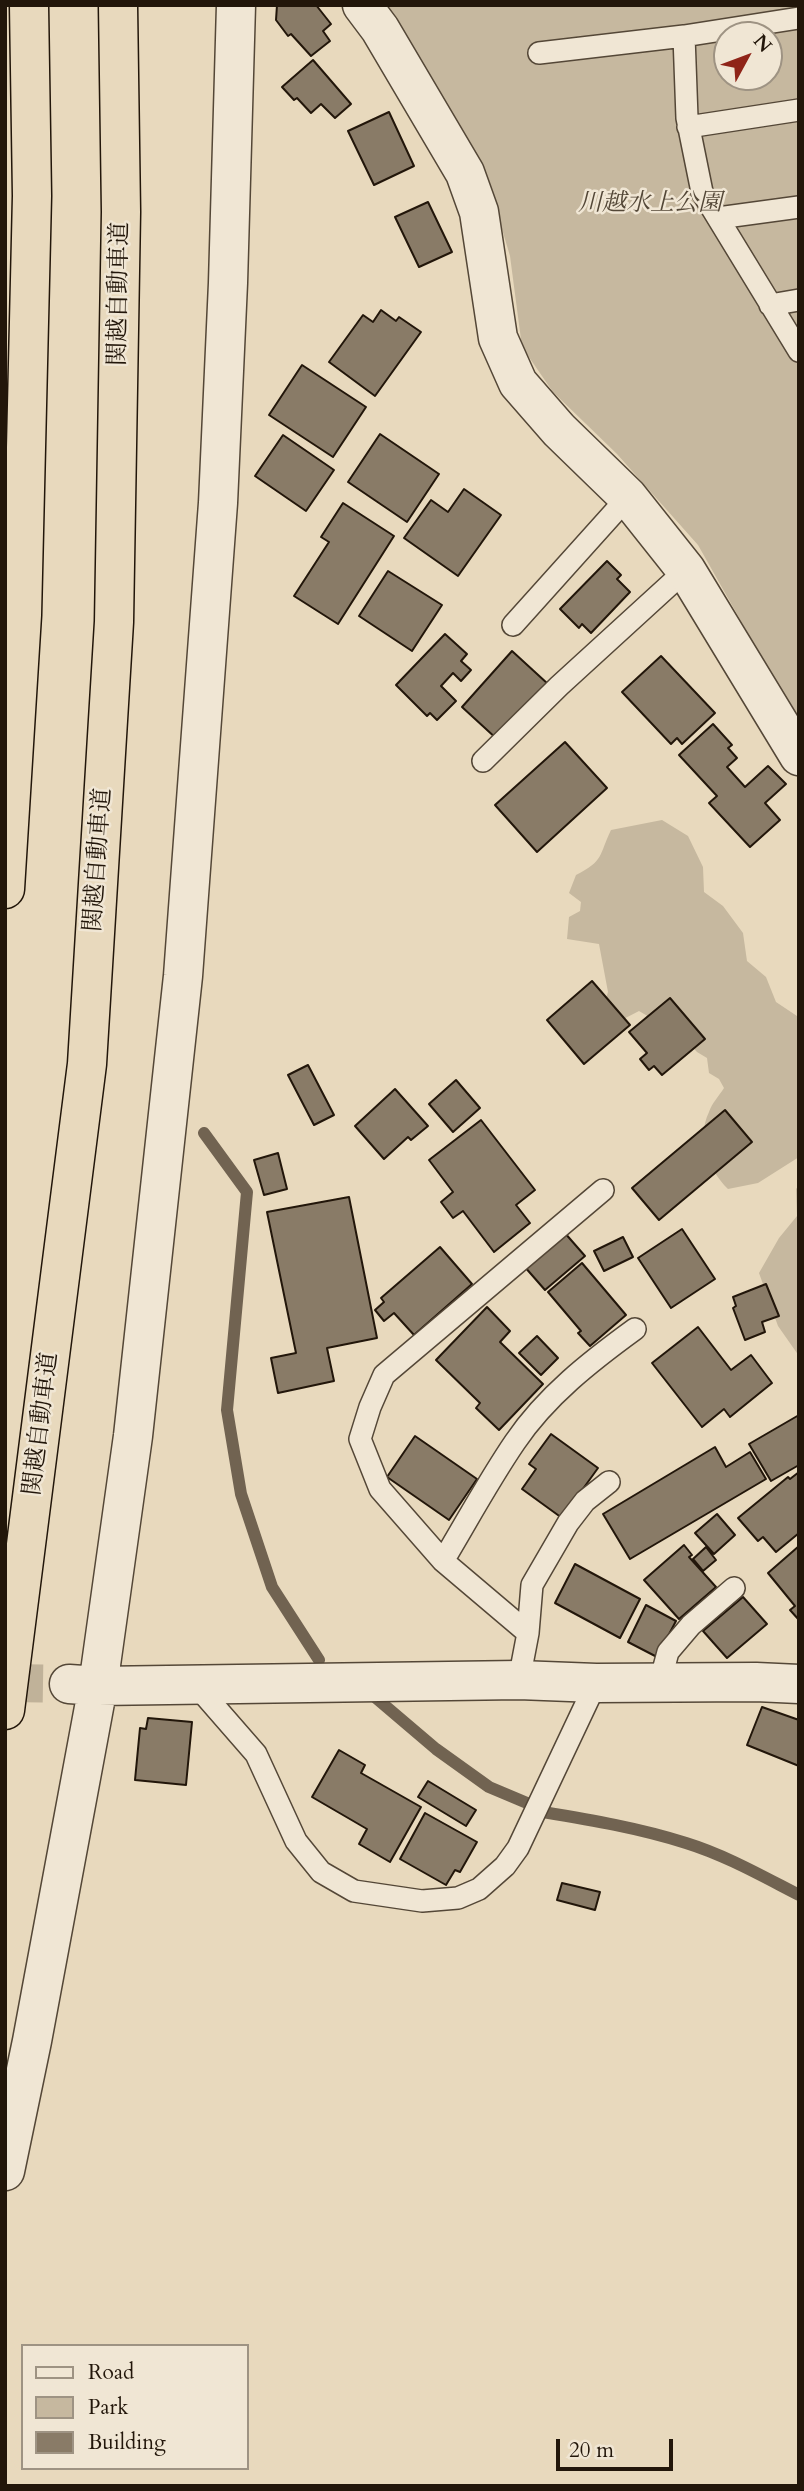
<!DOCTYPE html>
<meta charset="utf-8">
<style>
body{margin:0}
#map{position:relative;width:804px;height:2491px;overflow:hidden;background:#e8d9bd;font-family:Cardo,serif}
canvas{display:block}
.frame{position:absolute;inset:0;border:7px solid #22160a;pointer-events:none}
.legend{position:absolute;left:21px;top:2344px;width:228px;height:126px;box-sizing:border-box;background:#f0e6d4;border:2px solid #9e9383;margin:0;padding:9px 12px;list-style:none;font-size:21px;color:#22160a}
.legend li{display:flex;align-items:center;gap:14px;height:35px}
.legend b{width:35px;border:2px solid #9e9383}
.north{position:absolute;left:713px;top:21px;width:70px;height:70px;box-sizing:border-box;background:#f0e6d4;border:2px solid #9e9383;border-radius:50%;rotate:49deg;font-size:19px;font-weight:700;line-height:28px;text-align:center;color:#22160a}
.north::after{content:'';display:block;margin:auto;width:24px;height:32px;background:#8f2418;clip-path:polygon(50% 0,100% 100%,50% 72%,0 100%)}
.scale{position:absolute;left:556px;top:2439px;width:117px;height:32px;box-sizing:border-box;border:4px solid #22160a;border-top:0;padding-left:9px;font-size:21px;line-height:24px;white-space:nowrap;color:#22160a;-webkit-text-stroke:5px #f0e6d4;paint-order:stroke}
</style>
<div id="map">
<canvas width="804" height="2491"></canvas>
<div class="frame"></div>
<ul class="legend">
<li><b style="height:9px;background:#f0e6d4"></b>Road</li>
<li><b style="height:19px;background:#c6b89f"></b>Park</li>
<li><b style="height:19px;background:#897b67"></b>Building</li>
</ul>
<div class="north">N</div>
<div class="scale">20 m</div>
</div>
<script>
const ctx = document.querySelector('canvas').getContext('2d');
ctx.lineJoin = 'round';
function fillPath(path, color) {
  ctx.fillStyle = color;
  ctx.fill(path, 'evenodd');
}
function trace(path, color, width, dash) {
  ctx.strokeStyle = color;
  ctx.lineWidth = width;
  ctx.lineCap = dash ? 'butt' : 'round';
  ctx.setLineDash(dash || []);
  ctx.stroke(path);
}
function label(font, color, halo, rows, align = 'center') {
  ctx.font = font + ' Cardo,"Noto Serif JP",serif';
  ctx.lineWidth = 5;
  ctx.setLineDash([]);
  ctx.textBaseline = 'middle';
  ctx.strokeStyle = halo;
  ctx.fillStyle = color;
  for (const [text, x, y, turn = 0] of rows) {
    ctx.save();
    ctx.translate(x, y);
    ctx.rotate((+turn || 0) * Math.PI / 180);
    ctx.textAlign = isNaN(turn) ? turn : align;
    if (halo) ctx.strokeText(text, 0, 0);
    ctx.fillText(text, 0, 0);
    ctx.restore();
  }
}
const green = new Path2D(`
 M386 5H799V717L790 708 698 545 617 454 553 392 522 347 510 256 486 175ZM727 35H769V77H727Z
 M662 820 688 836 703 867 704 892 723 906 743 933 747 961 766 977 776 1002 797 1016 799 1157 758 1183 728 1189C708 1169 696 1139 709 1112 712 1103 719 1096 724 1088L719 1079 709 1073 707 1058 697 1052 683 1037 639 1011 612 1025 602 1011 608 992 599 944 567 939 569 917 580 911 581 902 569 893 576 875C604 861 599 855 611 830Z
 M799 1185V1356L778 1326 759 1273 779 1238 797 1216 796 1189Z`);
const stream = new Path2D(`
 M204 1133 247 1192 227 1410 241 1494 272 1587 319 1660
 M369 1692 436 1749 489 1787 527 1803
 M543 1812C591 1820 639 1828 686 1843 725 1855 762 1876 799 1895`);
const building = new Path2D(`
 M277 5H316L331 24 323 31 330 41 311 56 291 34 288 36 276 20Z
 M313 60 351 104 335 118 321 104 311 113 297 98 294 100 282 87Z
 M389 112 414 166 374 185 348 131Z
 M428 202 452 252 419 267 395 217Z
 M381 310 396 321 399 317 421 332 375 396 329 362 363 315 373 322Z
 M302 365 366 407 333 457 269 415Z
 M380 434 439 474 407 522 348 482Z
 M283 435 334 470 306 511 255 476Z
 M464 489 501 515 458 576 404 538 431 500 448 512Z
 M343 503 394 536 338 624 294 596 329 542 321 537Z
 M607 561 621 575 617 579 630 592 591 633 582 624 579 628 560 609Z
 M388 571 442 605 412 651 359 616Z
 M445 634 467 654 461 661 471 670 461 681 453 673 441 686 456 701 437 720 430 713 427 716 396 685Z
 M512 651 548 684 498 740 462 707Z
 M661 656 715 713 682 744 677 738 671 744 622 692Z
 M713 724 732 745 728 748 737 758 727 767 745 787 768 766 786 784 765 803 780 820 750 847 709 803 717 796 679 755Z
 M565 742 607 788 537 852 495 805Z
 M592 981 630 1025 584 1064 547 1020Z
 M670 998 705 1039 662 1075 654 1066 649 1070 640 1059 647 1053 629 1032Z
 M308 1065 334 1115 314 1125 288 1075Z
 M456 1080 480 1108 453 1132 429 1104Z
 M395 1089 428 1126 411 1140 408 1137 384 1159 355 1126Z
 M725 1110 752 1142 659 1220 632 1188Z
 M481 1120 535 1190 516 1205 530 1223 494 1252 463 1211 453 1218 441 1202 453 1192 429 1160Z
 M278 1153 287 1189 264 1195 254 1160Z
 M349 1197 377 1338 327 1348 334 1381 278 1393 271 1358 296 1353 267 1212Z
 M682 1229 715 1279 671 1308 638 1258Z
 M564 1232 585 1256 545 1290 524 1266Z
 M623 1237 633 1257 604 1271 594 1251Z
 M440 1247 472 1284 414 1335 394 1313 384 1321 375 1310 384 1302 381 1298Z
 M582 1263 626 1315 590 1346 578 1333 581 1331 548 1292Z
 M766 1284 779 1316 762 1322 765 1332 745 1340 733 1308 736 1306 733 1297Z
 M487 1307 510 1331 500 1342 543 1384 499 1430 476 1408 480 1403 436 1360Z
 M698 1327 731 1370 751 1355 772 1383 730 1417 724 1409 702 1427 652 1363Z
 M537 1336 558 1358 541 1375 519 1353Z
 M799 1415V1465L771 1481 749 1444Z
 M551 1434 598 1468 562 1518 522 1489 536 1469 529 1464Z
 M415 1436 477 1479 449 1520 387 1477Z
 M715 1447 726 1467 750 1452 766 1479 630 1559 603 1514Z
 M799 1472V1533L776 1552 763 1537 758 1541 738 1518 788 1477 790 1479Z
 M717 1514 735 1535 714 1554 695 1533Z
 M684 1545 692 1555 689 1557 716 1587 679 1619 644 1580Z
 M799 1546V1620L790 1610 795 1606 768 1573Z
 M706 1547 716 1560 703 1571 693 1559Z
 M575 1564 640 1599 620 1638 555 1603Z
 M743 1597 767 1624 727 1658 703 1631Z
 M646 1605 676 1621 657 1657 628 1642Z
 M762 1707 799 1720V1766L747 1745Z
 M148 1718 192 1722 186 1785 135 1780 140 1728 146 1729Z
 M339 1750 365 1765 361 1773 421 1807 390 1862 359 1844 367 1829 312 1797Z
 M428 1781 476 1810 466 1826 418 1797Z
 M425 1813 477 1842 460 1872 455 1870 446 1885 400 1859Z
 M562 1883 600 1892 595 1910 557 1900Z`);
const minorTunnel = new Path2D(`
 M5 1683 69 1684`);
const service = new Path2D(`
 M684 36 799 18
 M539 53 684 36 687 118 702 192 799 351
 M688 127 799 110
 M718 218 799 207
 M770 305 799 300
 M513 625 628 497
 M483 761 559 686 686 570
 M443 1561C467 1521 489 1480 515 1442 546 1396 591 1361 635 1329
 M528 1633 532 1585 568 1523 585 1501 609 1482
 M519 1680 528 1633 443 1561 380 1489 360 1439 370 1407 384 1375 603 1190
 M660 1682 668 1652 691 1625 734 1588
 M195 1684 256 1754 296 1841 321 1872 354 1891 422 1901 458 1898 479 1889 505 1866 518 1848 596 1683`);
const minor = new Path2D(`
 M362 5 380 29 465 173 479 212 498 338 518 383 559 430 628 497 686 570 799 756
 M69 1684 98 1686 519 1680 596 1683 756 1682 799 1684
 M5 2171 32 2041 98 1686 133 1436 183 976 218 503 228 283 236 5`);
const motorway = new Path2D(`
 M5 889 22 615 32 196 29 5
 M5 1710 87 1064 114 622 121 212 118 5`);
const parkNames = [
 ["川越水上公園",650,204]
];
const streetNames = [
 ["関越自動車道",120,294,-89],
 ["関越自動車道",99,860,-86],
 ["関越自動車道",42,1424,-83]
];
fillPath(green, '#c6b89f');
trace(stream, '#716351', 12);
fillPath(building, '#897b67');
trace(building, '#22160a', 2);
trace(minorTunnel, '#c0b299', 38, [38, 19]);
trace(service, '#544737', 24);
trace(minor, '#544737', 41);
trace(motorway, '#22160a', 41);
trace(service, '#f0e6d4', 21);
trace(minor, '#f0e6d4', 38);
trace(motorway, '#e8d9bd', 38);
label('italic 24px', '#534737', '#f0e6d4', parkNames);
label('24px', '#22160a', '#f0e6d4', streetNames);
</script>
